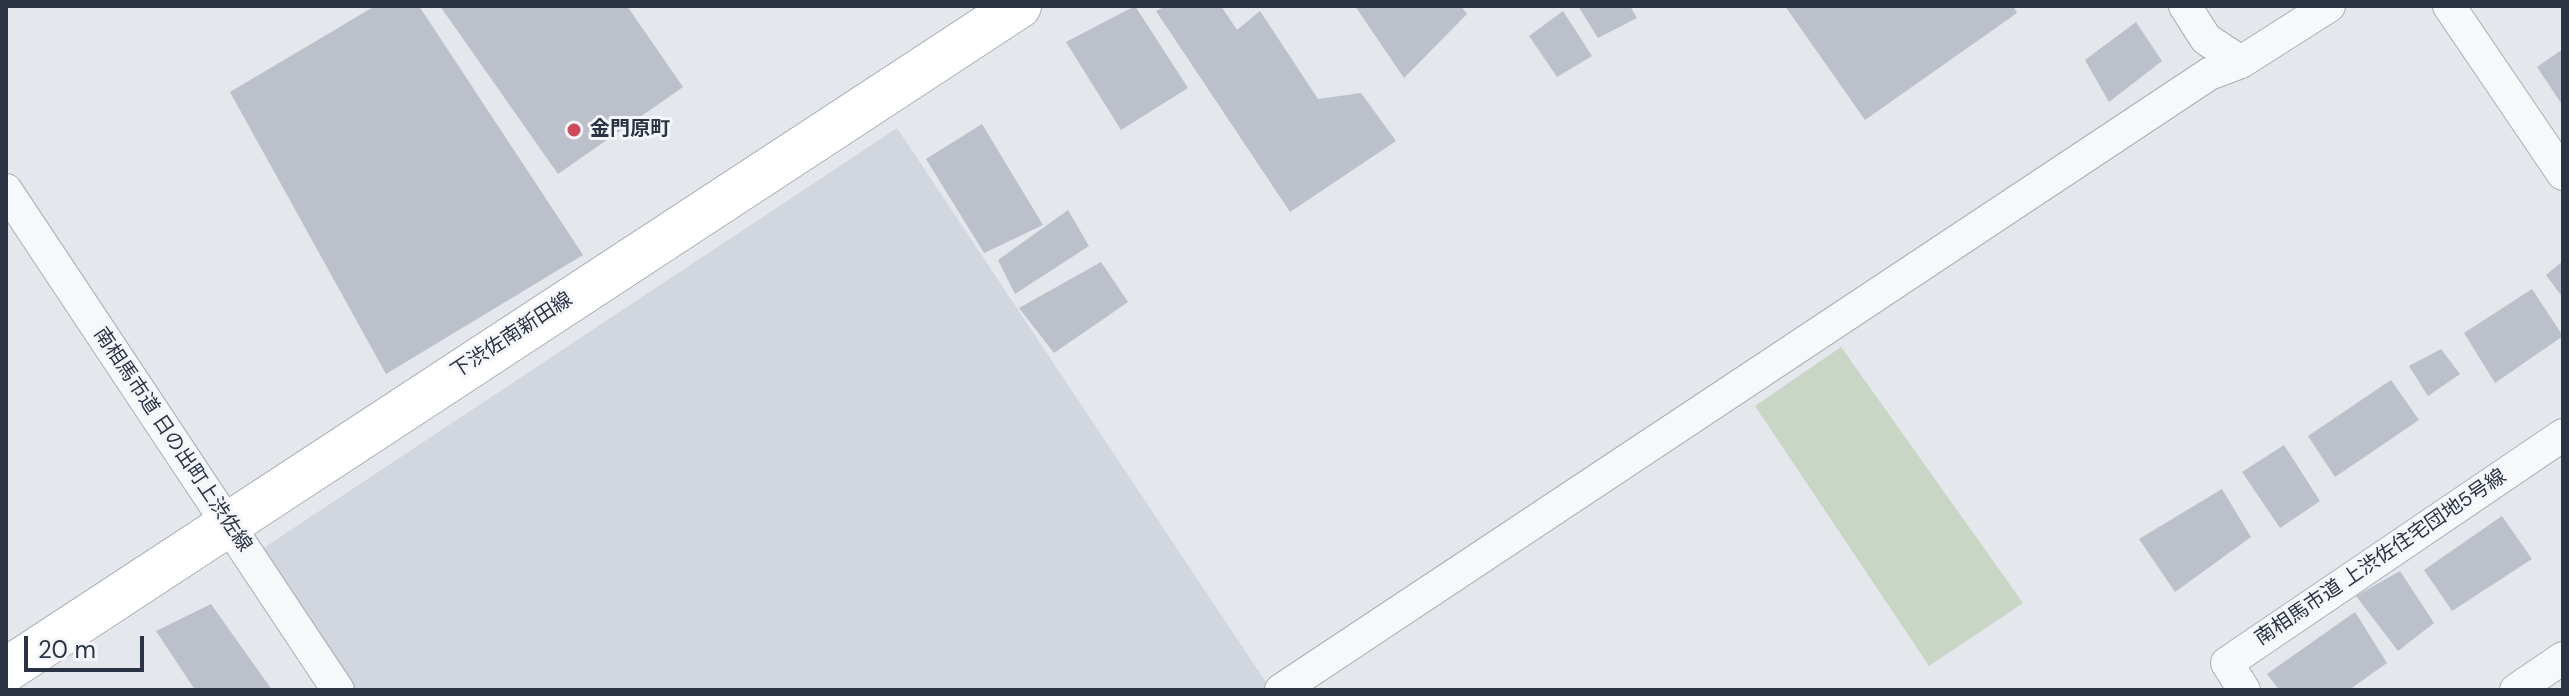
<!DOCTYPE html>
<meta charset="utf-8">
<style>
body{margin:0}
#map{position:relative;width:2569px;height:696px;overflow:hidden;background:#e4e7ec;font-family:"DM Sans",sans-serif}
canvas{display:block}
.frame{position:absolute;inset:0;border:8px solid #2b3445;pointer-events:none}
.scale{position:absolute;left:24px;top:636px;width:120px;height:36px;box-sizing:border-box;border:4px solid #2b3445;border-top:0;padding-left:10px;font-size:24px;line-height:28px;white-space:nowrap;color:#2b3445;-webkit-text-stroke:6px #f4f6f9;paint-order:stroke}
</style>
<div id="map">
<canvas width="2569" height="696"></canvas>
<div class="frame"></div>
<div class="scale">20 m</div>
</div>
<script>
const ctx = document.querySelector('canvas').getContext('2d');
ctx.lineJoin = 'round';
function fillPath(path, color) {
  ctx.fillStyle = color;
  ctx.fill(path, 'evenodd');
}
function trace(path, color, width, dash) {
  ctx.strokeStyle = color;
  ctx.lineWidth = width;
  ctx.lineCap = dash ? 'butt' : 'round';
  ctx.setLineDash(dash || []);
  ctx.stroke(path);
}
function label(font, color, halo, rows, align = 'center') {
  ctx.font = font + ' "DM Sans","Noto Sans JP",sans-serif';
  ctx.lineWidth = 6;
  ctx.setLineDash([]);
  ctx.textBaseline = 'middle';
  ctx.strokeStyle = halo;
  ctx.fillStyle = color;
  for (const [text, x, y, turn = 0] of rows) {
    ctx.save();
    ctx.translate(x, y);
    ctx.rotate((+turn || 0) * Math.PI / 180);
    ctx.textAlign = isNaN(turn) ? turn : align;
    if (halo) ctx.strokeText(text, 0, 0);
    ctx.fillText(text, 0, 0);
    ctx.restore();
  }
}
const built = new Path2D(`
 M897 128 1271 690H353L259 551Z`);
const green = new Path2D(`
 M1841 347 2023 603 1929 666 1755 406Z`);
const building = new Path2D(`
 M375 6H419L583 255 386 374 230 92Z
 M440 6H627L683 87 558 174Z
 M1135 6 1188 88 1121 130 1066 42Z
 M1166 6H1221L1237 30 1260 11 1318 99 1361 93 1396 141 1290 212 1156 11Z
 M1355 6H1461L1467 14 1404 78Z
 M1578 6H1630L1637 18 1598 38Z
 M1785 6H2013L2017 13 1865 120Z
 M1563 11 1592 56 1557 77 1529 36Z
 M2136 22 2162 61 2109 102 2085 60Z
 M2563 49V106L2537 67Z
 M982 124 1043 225 984 253 926 159Z
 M1068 210 1089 246 1015 294 998 260Z
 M2563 261V298L2546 275Z
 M1101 262 1128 302 1054 353 1019 308Z
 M2532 289 2563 336 2495 383 2464 333Z
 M2441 349 2460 374 2428 396 2409 366Z
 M2391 380 2419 420 2335 477 2308 436Z
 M2284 445 2320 501 2280 528 2242 472Z
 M2222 489 2251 537 2175 592 2139 539Z
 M2502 516 2532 559 2452 611 2424 570Z
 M2400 571 2434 623 2398 651 2356 596Z
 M211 604 272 690H195L156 631Z
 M2355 612 2387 663 2349 690H2279L2267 674Z`);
const minor = new Path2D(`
 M2185 6 2206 39 2241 62 2329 6
 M2449 6 2563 174
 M6 190 338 690
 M1281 690 2209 74 2241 62
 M2244 690 2227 663 2563 435
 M2516 690 2563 658`);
const secondary = new Path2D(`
 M6 670 1019 6`);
const markers = [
 [574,130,8,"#d1495b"]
];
const poiNames = [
 ["金門原町",590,130]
];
const streetNames = [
 ["下渋佐南新田線",512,336,-33],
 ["南相馬市道 日の出町上渋佐線",172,440,56],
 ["南相馬市道 上渋佐住宅団地5号線",2381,558,-34]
];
fillPath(built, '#d2d6de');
fillPath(green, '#c9d6c5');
fillPath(building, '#bbc0ca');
trace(minor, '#a9aeb7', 34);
trace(secondary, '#a9aeb7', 46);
trace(minor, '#f7f8fa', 32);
trace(secondary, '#fff', 44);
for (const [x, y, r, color] of markers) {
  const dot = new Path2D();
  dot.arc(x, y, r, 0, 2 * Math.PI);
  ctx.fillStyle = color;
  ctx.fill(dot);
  trace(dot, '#f4f6f9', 3);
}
label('bold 20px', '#2b3445', '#f4f6f9', poiNames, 'left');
label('20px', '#2b3445', '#f4f6f9', streetNames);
</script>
